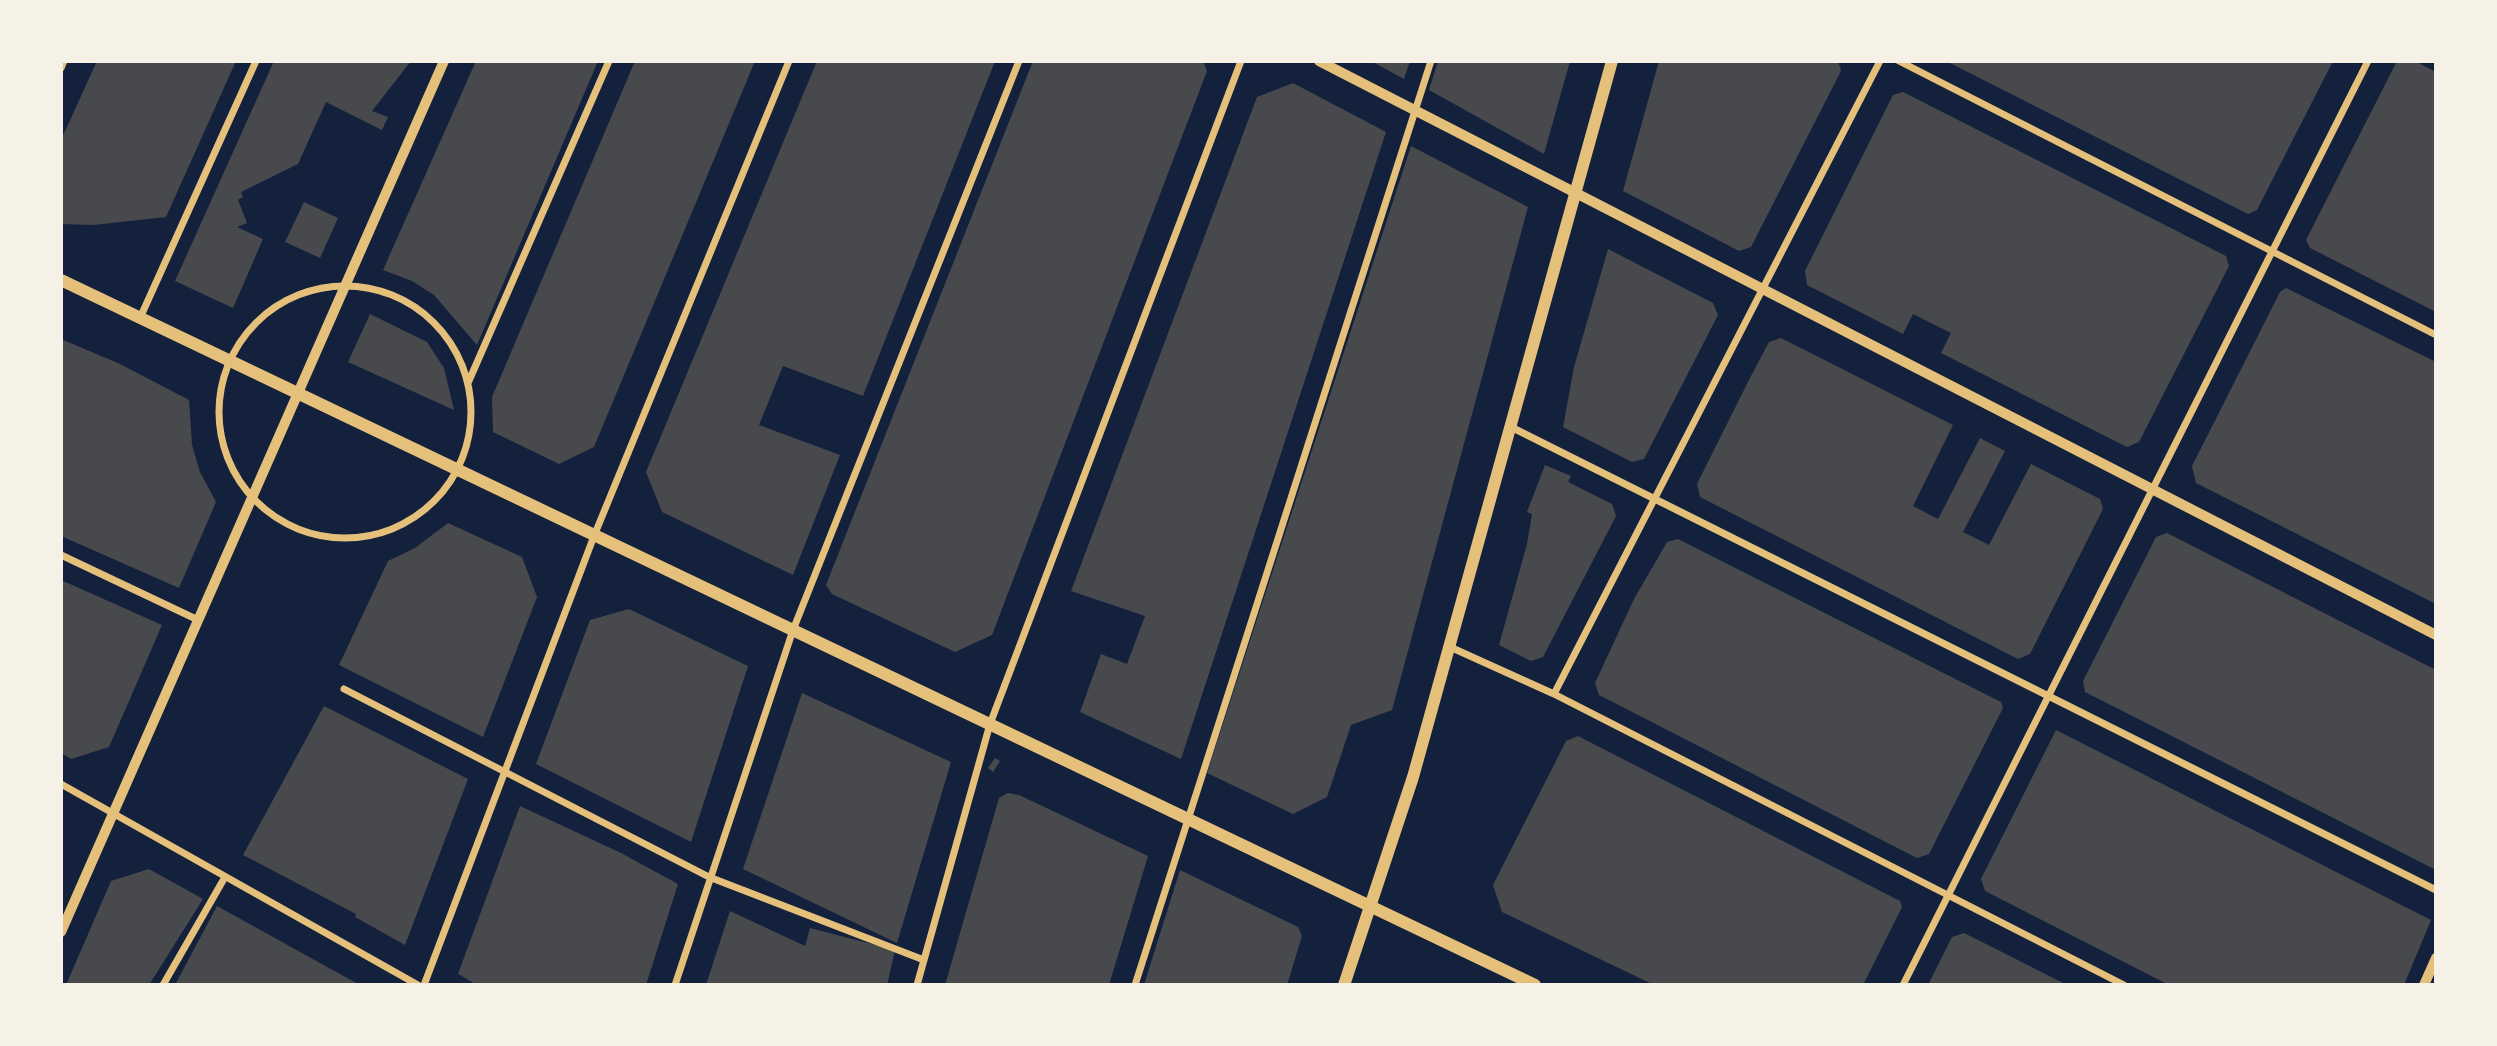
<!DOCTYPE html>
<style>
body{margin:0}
#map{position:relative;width:2497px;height:1046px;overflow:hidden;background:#14213d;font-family:Commissioner,sans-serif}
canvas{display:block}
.frame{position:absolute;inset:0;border:63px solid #f6f1e7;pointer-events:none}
</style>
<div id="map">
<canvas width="2497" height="1046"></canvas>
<div class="frame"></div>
</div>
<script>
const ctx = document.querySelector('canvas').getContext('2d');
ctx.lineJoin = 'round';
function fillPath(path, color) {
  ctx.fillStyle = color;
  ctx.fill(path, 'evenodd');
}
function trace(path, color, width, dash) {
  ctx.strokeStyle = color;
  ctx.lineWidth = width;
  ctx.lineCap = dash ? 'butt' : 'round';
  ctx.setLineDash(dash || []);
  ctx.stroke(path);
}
const building = new Path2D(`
 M97 61H236L166 217 93 225 61 224V140Z
 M274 61H411L372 111 388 117 382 130 326 102 298 164 241 192 243 197 238 200 247 223 237 227 263 239 233 308 175 281Z
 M476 61H598L477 345 434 295 412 281 383 270Z
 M635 61H755L594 447 559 464 493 432 492 397Z
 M817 61H995L863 396 783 366 759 425 840 455 793 575 662 512 646 472Z
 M1033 61H1203L1207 71 992 635 955 652 832 594 826 585Z
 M1371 61H1410L1404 79Z
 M1438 61H1570L1544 154 1429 90Z
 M1659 61H1838L1841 71 1751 247 1739 251 1623 191Z
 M1946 61H2333L2257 210 2248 214Z
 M2415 61 2436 72V312L2310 248 2306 240 2396 63Z
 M1293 83 1386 132 1181 759 1080 712 1101 654 1127 664 1145 616 1071 591 1257 97Z
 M1903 92 2226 256 2229 266 2139 442 2127 447 1941 353 1951 333 1913 314 1903 334 1807 285 1805 271 1893 95Z
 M1411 146 1528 207 1392 710 1351 725 1327 797 1293 814 1207 773Z
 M304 202 338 218 320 258 285 242Z
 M1608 249 1713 303 1718 315 1644 459 1632 462 1563 427 1574 367Z
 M2286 288 2436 362V604L2196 483 2192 466 2280 292Z
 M370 314 427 342 444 368 454 410 348 362Z
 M1781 338 1953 425 1913 506 1938 519 1980 438 2005 451 1963 532 1989 545 2031 464 2100 499 2103 509 2030 654 2018 659 1700 497 1697 484 1751 376 1769 342Z
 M61 339 120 364 189 400 192 445 200 472 216 502 179 588 61 536Z
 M1545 465 1571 476 1568 482 1612 504 1616 516 1543 657 1531 661 1499 645 1527 544 1532 514 1527 512Z
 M448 523 522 557 537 597 483 737 339 665 388 561 415 548Z
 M2167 533 2436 670V870L2085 692 2083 681 2156 537Z
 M1678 539 2001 702 2003 708 1929 854 1917 858 1599 695 1595 683 1634 599 1667 542Z
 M61 580 162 625 109 747 71 759 61 753Z
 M629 609 748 666 691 842 536 764 590 620Z
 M802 693 951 762 897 943 743 869Z
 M324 706 468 779 405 945 355 917 356 914 243 855Z
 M2056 730 2431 920 2404 985H2169L1985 891 1981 879Z
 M1578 736 1900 901 1902 907 1863 985H1654L1502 912 1493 885 1566 741Z
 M995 758 1000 761 993 772 988 768Z
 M1008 793 1019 795 1148 856 1109 985H945L999 798Z
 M520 806 621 853 678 884 646 985H477L458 974Z
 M149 869 203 899 149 985H66L111 881Z
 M1180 870 1298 927 1302 936 1287 985H1144Z
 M217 906 311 958 360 985H175Z
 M730 911 805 946 810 928 895 950 887 985H706Z
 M1964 933 2002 952 2067 985H1928L1952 937Z`);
const minor = new Path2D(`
 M1899 61 2436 335
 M61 68 64 61
 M219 412a126 126 0 1 1 252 0a126 126 0 1 1-252 0Z
 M140 318 256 61
 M468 383 609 61
 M1511 427 2436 890
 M61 555 196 619
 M1450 647 1554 694 2124 985
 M344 689 709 877 924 960
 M1554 694 1880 61
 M61 784 418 985
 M163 985 225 877
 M424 985 594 536 789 61
 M675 985 793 630 1019 61
 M917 985 990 724 1241 61
 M1135 985 1431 61
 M1903 985 2368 61`);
const tertiary = new Path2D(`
 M1319 61 2436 635
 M61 932 444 61`);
const secondary = new Path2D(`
 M2424 985 2436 958`);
const primary = new Path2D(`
 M61 280 1535 985
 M1344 985 1413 777 1612 61`);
fillPath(building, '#48494c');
trace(minor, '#e5c07b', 7);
trace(tertiary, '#e5c07b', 10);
trace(secondary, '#e5c07b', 10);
trace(primary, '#e5c07b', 12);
</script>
